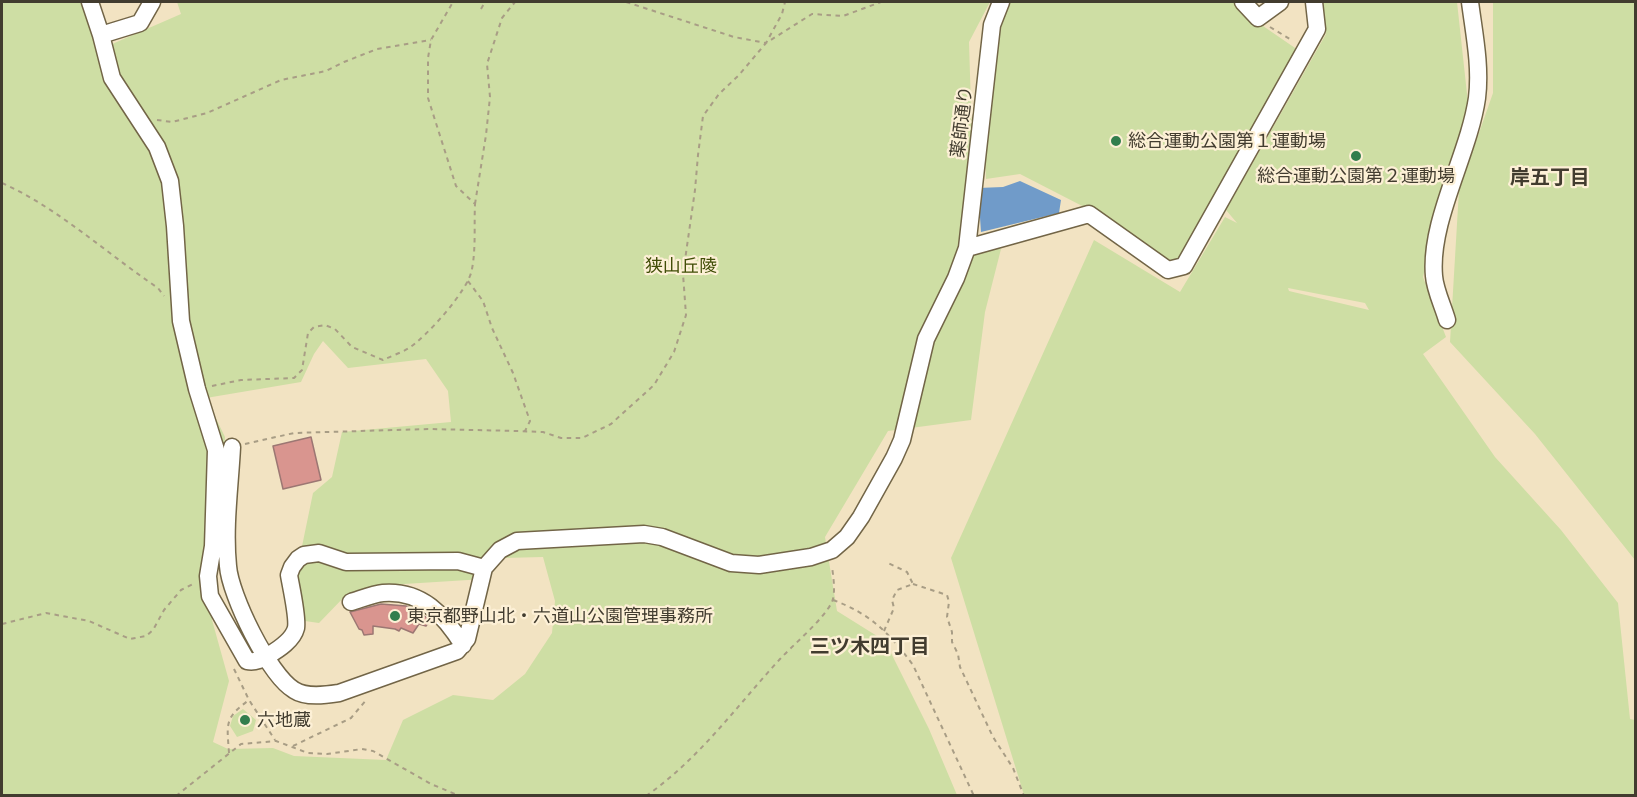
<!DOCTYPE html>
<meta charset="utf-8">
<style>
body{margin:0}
#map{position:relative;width:1637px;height:797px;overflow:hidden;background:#f2e3c2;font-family:"Golos Text",sans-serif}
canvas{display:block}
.frame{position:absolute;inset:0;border:3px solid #423c2f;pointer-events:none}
</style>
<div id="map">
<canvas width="1637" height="797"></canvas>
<div class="frame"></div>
</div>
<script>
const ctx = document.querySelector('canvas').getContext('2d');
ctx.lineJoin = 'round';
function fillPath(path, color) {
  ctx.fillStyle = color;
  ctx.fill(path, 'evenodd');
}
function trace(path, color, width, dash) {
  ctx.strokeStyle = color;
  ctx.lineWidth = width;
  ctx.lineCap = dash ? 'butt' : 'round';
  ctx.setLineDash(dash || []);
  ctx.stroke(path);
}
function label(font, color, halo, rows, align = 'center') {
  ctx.font = font + ' "Golos Text","Noto Sans JP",sans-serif';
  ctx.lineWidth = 4.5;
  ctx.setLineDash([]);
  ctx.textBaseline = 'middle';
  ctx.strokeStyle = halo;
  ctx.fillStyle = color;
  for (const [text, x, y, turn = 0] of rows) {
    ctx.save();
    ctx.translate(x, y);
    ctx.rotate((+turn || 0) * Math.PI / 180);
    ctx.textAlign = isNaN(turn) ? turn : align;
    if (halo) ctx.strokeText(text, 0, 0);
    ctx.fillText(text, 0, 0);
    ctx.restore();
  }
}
const green = new Path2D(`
 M2 2H85L103 48 181 14 177 2H990L969 42 975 237 1001 249 985 312 971 420 888 431 825 537 837 611 885 641 929 729 957 795 2 796ZM323 341 348 368 426 359 448 391 451 422 342 432 332 477 313 493 294 585 305 621 319 623 346 595 388 585 484 579 503 558 543 557 555 601 552 633 525 674 493 700 453 695 403 720 386 760 294 756 273 748 228 749 213 742 229 681 212 620 225 437 206 398 301 382 314 354Z
 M1006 2H1236L1247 15 1298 50 1181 263 1169 266 1092 211 1020 174 986 179 983 108 998 30Z
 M1318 2H1457L1468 103 1423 277 1446 337 1423 354 1495 457 1561 530 1618 603 1630 719 1635 720V795H1024L951 558 1094 240 1180 292 1225 217 1237 223 1226 210 1326 34ZM1288 288 1365 303 1369 310 1289 291Z
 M1493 2H1635V560L1535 434 1450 342 1459 190 1493 93Z
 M243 709 256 720 253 731 237 737 230 726 233 716Z`);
const water = new Path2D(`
 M1020 181 1061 200 1059 213 981 232 978 188 1003 187Z`);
const building = new Path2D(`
 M311 437 321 480 283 489 273 446Z
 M381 604 406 606 416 610 430 620 426 626 419 624 413 633 401 628 399 631 395 629 373 626V634L364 635 362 630 359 629 350 612Z`);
const path = new Path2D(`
 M626 2 734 37 766 43 782 14 785 2
 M481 9 485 2
 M1270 27 1293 41
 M157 120 172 122 207 113 281 80 326 71 344 62 377 49 431 40
 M2 183C58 208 106 253 158 288L164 296
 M475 204 486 135 490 97 487 64 502 18 515 2
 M468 281 483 301 492 328 513 373 530 421 525 431
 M212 386 241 380 294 378 302 370 308 333 314 327 325 325 335 329 352 347 383 360C391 356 401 353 409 348 426 337 469 290 472 269 476 248 474 225 475 204L456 186 428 98V58L431 40 453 2
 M245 444 294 433 428 429 517 431 543 432 561 438H582L611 424 654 385 674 352 686 315 683 274 695 190 698 155 703 116 719 94 739 75 766 43 812 14 843 16 881 2
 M913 584 947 595 949 602 947 617 952 632V642L958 654 960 667 993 737 1013 768 1024 796
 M833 600C871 614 889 633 913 665L974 796
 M2 624 46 613 89 621 130 639 146 636 153 630 164 610 181 590 195 583
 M884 631 894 608 892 600 897 590 913 584 907 572 886 562
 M234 669 249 700 275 740
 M293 746 351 718 367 699
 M229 753C227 724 224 718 249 700
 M176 796 241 744 276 741 308 753 327 754 362 749 373 751 431 784 460 796
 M646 796C700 758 736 707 780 659 794 644 823 620 832 602 836 592 833 576 832 566`);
const minor = new Path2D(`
 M90 2 101 35 112 78 157 147 170 181 175 226 181 321 197 389 216 450 213 546 208 576 210 596 247 661C255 663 262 659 269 655 279 649 293 640 296 628 298 617 291 587 289 575L292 567 298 559 304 555 319 553 346 562 458 561 484 568 500 550 517 541 644 534 662 537 731 563 759 565 811 557 832 550 847 537 861 517 894 458 902 440 926 339 956 278 967 248 992 25 1001 2
 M1243 2 1258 18 1280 2
 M101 35 140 23 152 2
 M967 248 1089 214 1168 270 1184 266 1317 29 1314 2
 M1447 320C1443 306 1435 290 1434 276 1429 221 1469 154 1477 98 1481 66 1474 33 1470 2
 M232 447C230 486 224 527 228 566 230 595 269 675 294 690 306 698 326 695 339 693L457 651 467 639 484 568
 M351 602C361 599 373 594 383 593 422 590 444 615 463 645`);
const markers = [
 [1116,141,6,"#327e4d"],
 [1356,156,6,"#327e4d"],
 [395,616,6,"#327e4d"],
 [245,720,6,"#327e4d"]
];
const streetNames = [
 ["薬師通り",962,122,-83]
];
const poiNames = [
 ["総合運動公園第１運動場",1128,141],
 ["総合運動公園第２運動場",1356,176,"center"],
 ["東京都野山北・六道山公園管理事務所",407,616],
 ["六地蔵",257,720]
];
const parkNames = [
 ["狭山丘陵",681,266]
];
const neighbourhoodNames = [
 ["岸五丁目",1550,178],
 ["三ツ木四丁目",870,647]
];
fillPath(green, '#cedea4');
fillPath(water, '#709bc9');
fillPath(building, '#d9958f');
trace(building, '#9c7773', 1.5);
trace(minor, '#726547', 19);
trace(path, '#a89d85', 2, [4.5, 4.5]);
trace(minor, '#fff', 16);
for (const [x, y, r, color] of markers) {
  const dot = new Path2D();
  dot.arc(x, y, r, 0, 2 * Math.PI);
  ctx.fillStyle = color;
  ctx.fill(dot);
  trace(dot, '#fdf0d6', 2);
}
label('18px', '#423c2f', '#fdf0d6', streetNames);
label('18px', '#423c2f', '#fdf0d6', poiNames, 'left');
label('18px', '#414e07', '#fdf0d6', parkNames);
label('bold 20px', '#423c2f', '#fdf0d6', neighbourhoodNames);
</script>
